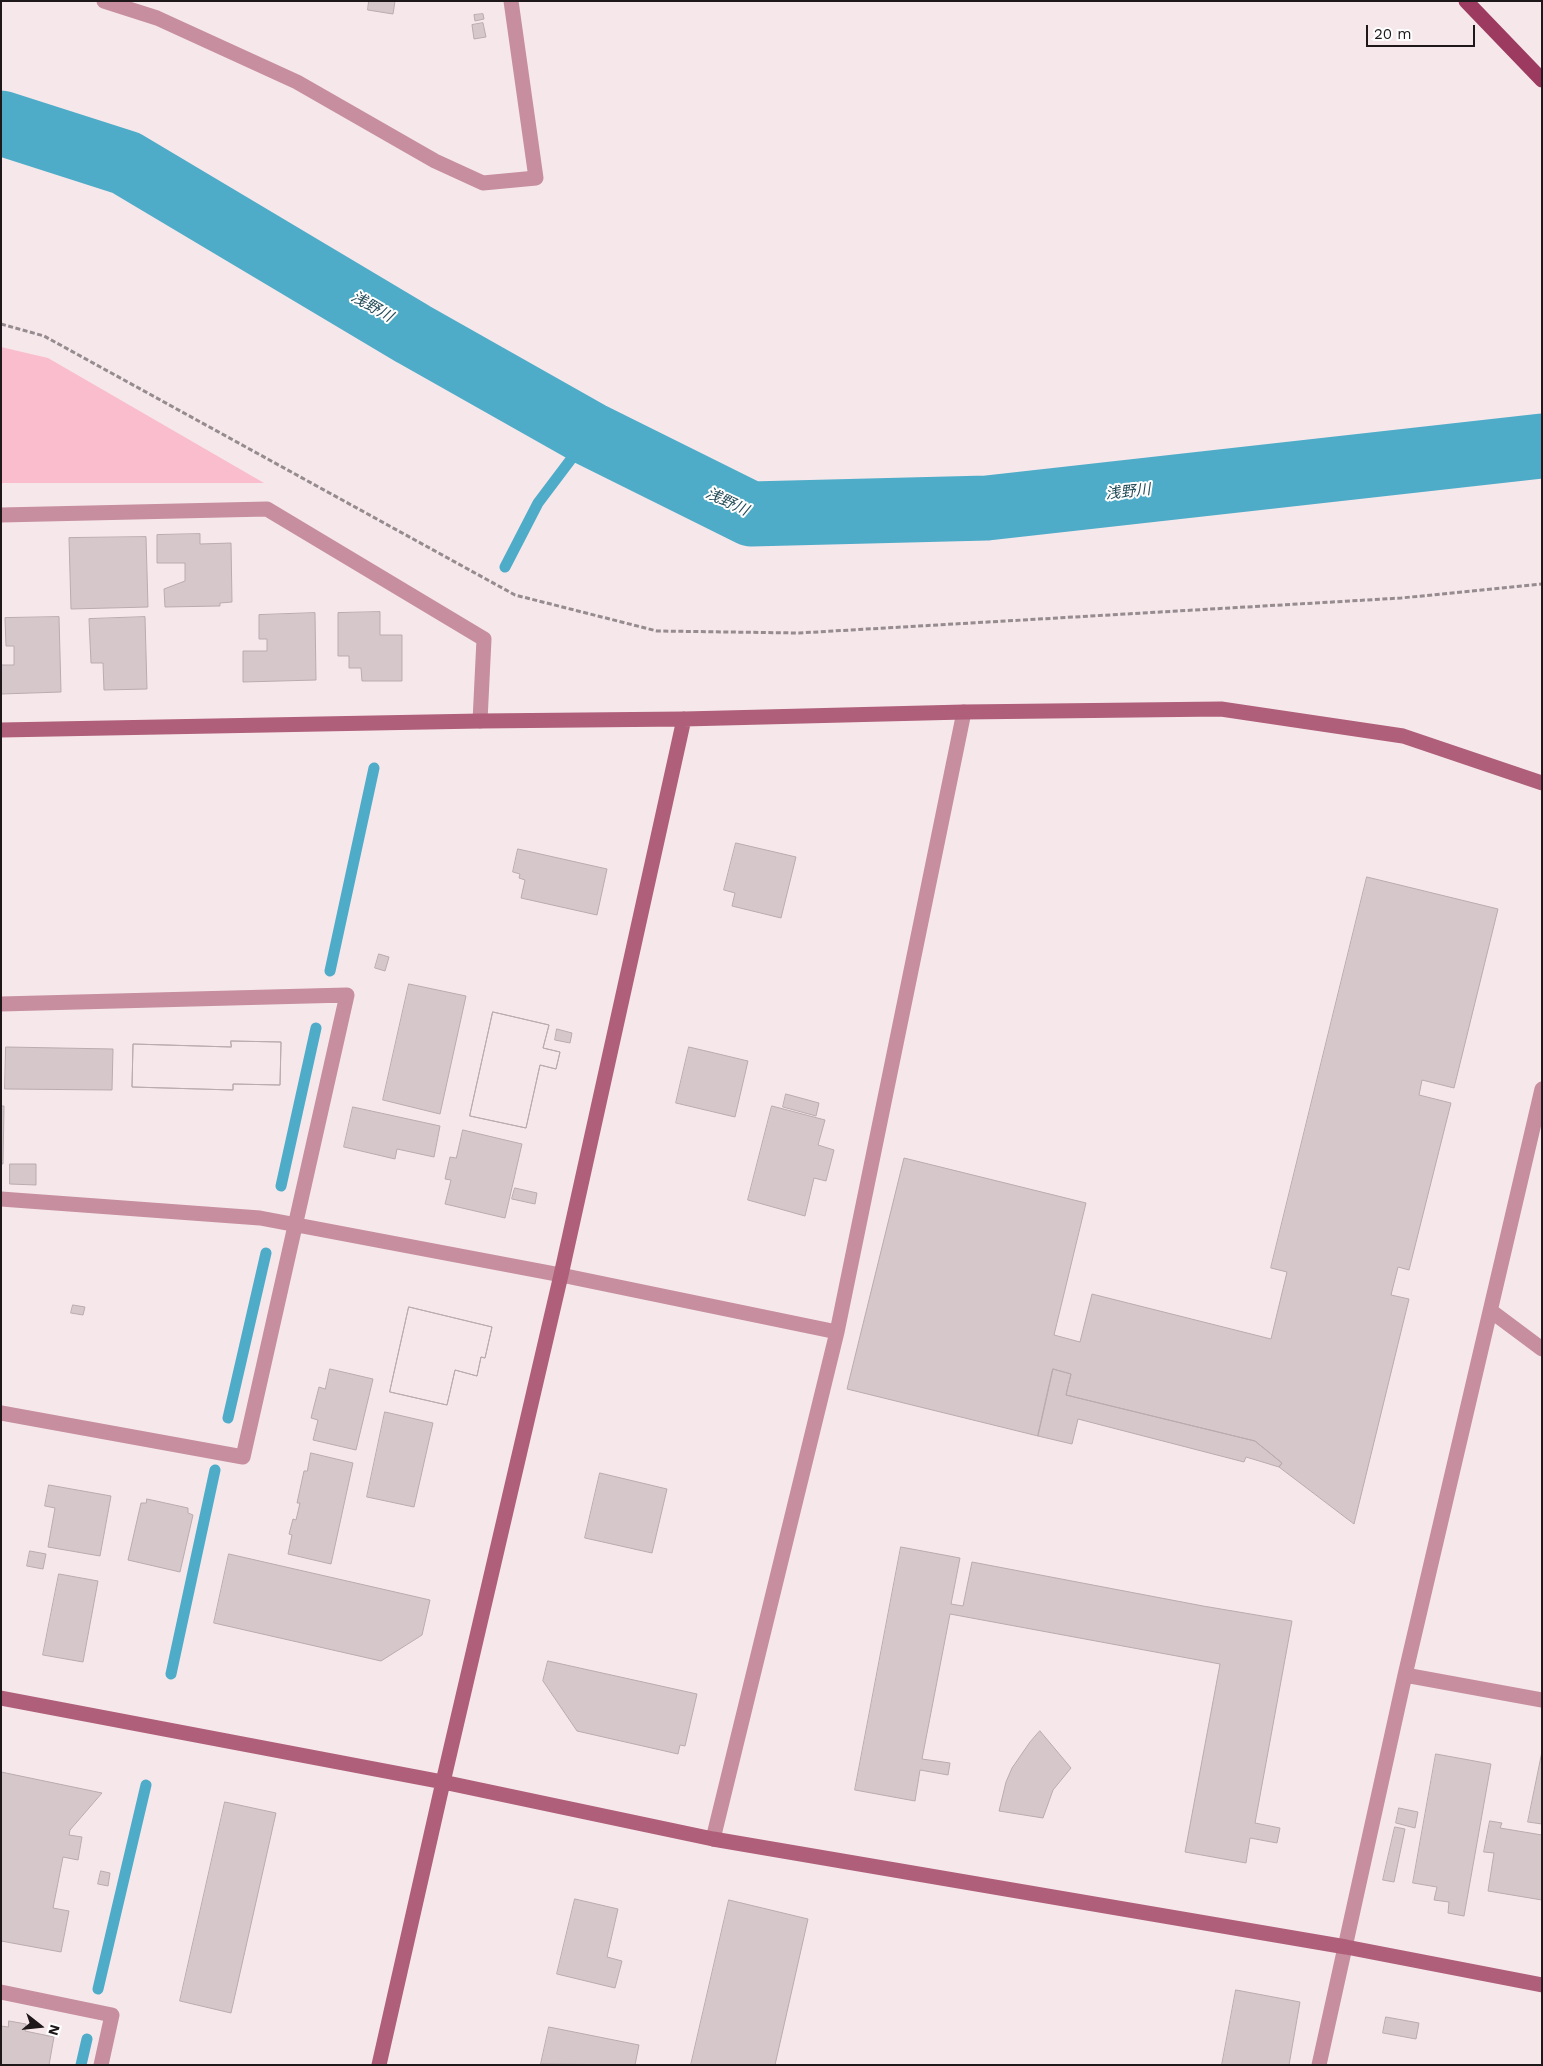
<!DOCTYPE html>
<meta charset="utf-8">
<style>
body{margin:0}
#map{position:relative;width:1543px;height:2066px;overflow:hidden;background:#f6e7eb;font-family:"Work Sans",sans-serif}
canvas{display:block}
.frame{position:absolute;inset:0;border:2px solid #1e181a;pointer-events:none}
.north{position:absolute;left:15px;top:2001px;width:50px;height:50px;-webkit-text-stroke:4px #fff;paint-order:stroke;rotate:106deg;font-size:14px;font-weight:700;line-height:20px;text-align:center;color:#1e181a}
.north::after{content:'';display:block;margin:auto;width:18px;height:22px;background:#1e181a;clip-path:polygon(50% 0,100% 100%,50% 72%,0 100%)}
.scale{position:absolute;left:1366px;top:25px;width:109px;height:22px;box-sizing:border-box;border:2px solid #1e181a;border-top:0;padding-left:6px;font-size:15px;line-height:18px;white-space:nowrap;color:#1e181a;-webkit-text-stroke:4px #fff;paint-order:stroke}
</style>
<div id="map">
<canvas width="1543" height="2066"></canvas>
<div class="frame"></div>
<div class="north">N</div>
<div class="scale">20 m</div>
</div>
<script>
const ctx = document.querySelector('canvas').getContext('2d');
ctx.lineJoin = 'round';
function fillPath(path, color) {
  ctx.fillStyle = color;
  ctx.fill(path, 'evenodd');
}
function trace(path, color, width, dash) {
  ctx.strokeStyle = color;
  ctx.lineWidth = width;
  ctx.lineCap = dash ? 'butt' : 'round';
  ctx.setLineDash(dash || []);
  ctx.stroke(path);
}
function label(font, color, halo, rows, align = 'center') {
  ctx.font = font + ' "Work Sans","Noto Sans JP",sans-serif';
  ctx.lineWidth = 4;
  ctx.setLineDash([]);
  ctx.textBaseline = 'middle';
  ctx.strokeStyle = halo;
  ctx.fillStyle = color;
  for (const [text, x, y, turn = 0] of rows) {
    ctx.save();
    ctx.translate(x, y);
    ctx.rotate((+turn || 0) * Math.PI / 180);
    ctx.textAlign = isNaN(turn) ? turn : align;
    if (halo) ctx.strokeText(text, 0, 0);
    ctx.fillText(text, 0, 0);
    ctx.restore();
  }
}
const green = new Path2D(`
 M1 347 48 358 264 483H1Z`);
const stream = new Path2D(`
 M505 567 538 503 590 434
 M330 971 374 768
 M281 1186 316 1028
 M228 1418 266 1253
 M171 1674 215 1470
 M98 1989 146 1785
 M81 2065 87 2039`);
const river = new Path2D(`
 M1 123 126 163 413 334 590 434 751 514 987 508 1542 446`);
const building = new Path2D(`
 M369 1H395L393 14 368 10Z
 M483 14 484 19 475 21 474 15Z
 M483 23 486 37 474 39 472 25Z
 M200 534V544L231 543 232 602 220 603V606L165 607 164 589 185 581V563H157V535Z
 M146 537 148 607 71 609 69 538Z
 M380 612V635H402V681H362L361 668H349V656H338V613Z
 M315 613 316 680 243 682V651H267V639H259V615Z
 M59 617 61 692 1 694V665H14V646H6L5 618Z
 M145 617 147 689 104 690 103 663H91L89 619Z
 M736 843 796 857 781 918 732 906 735 893 724 890Z
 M518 849 607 869 597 915 521 898 525 880 519 878 520 874 513 872Z
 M1367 877 1498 909 1454 1088 1422 1080 1419 1095 1451 1103 1409 1270 1398 1267 1391 1295 1409 1299 1354 1524 1279 1467 1282 1463 1255 1441 1066 1395 1071 1374 1053 1369 1038 1436 847 1389 904 1158 1086 1203 1054 1335 1080 1342 1092 1294 1271 1339 1287 1272 1271 1268Z
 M379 954 389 957 385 971 375 968Z
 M409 984 466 996 440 1114 383 1100Z
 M493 1012 549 1025 543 1048 560 1052 556 1069 540 1065 526 1128 470 1116Z
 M493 1012 549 1025 543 1048 560 1052 556 1069 540 1065 526 1128 470 1116Z
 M557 1029 572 1033 570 1043 555 1040Z
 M231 1041 281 1042 280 1085 233 1084V1090L132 1087 133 1044 231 1047Z
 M231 1041 281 1042 280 1085 233 1084V1090L132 1087 133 1044 231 1047Z
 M6 1047 113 1049 112 1090 5 1089Z
 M689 1047 748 1061 735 1117 676 1103Z
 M786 1094 819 1103 816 1116 783 1107Z
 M1 1106H4L3 1164H1Z
 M772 1106 825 1120 818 1145 834 1150 826 1181 814 1178 805 1216 748 1200Z
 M353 1107 440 1126 434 1157 397 1149 395 1159 344 1147Z
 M463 1130 522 1144 505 1218 445 1204 451 1180 445 1179 450 1157 456 1158Z
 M10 1164H36V1185L10 1184Z
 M515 1188 537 1193 535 1204 512 1199Z
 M73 1305 85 1307 83 1315 71 1313Z
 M409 1307 492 1327 485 1358 481 1357 477 1376 455 1370 447 1405 390 1392Z
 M409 1307 492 1327 485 1358 481 1357 477 1376 455 1370 447 1405 390 1392Z
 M330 1369 373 1379 356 1450 313 1440 318 1420 311 1418 319 1387 325 1389Z
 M1053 1369 1071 1374 1066 1395 1255 1441 1282 1463 1279 1467 1246 1457 1244 1462 1078 1419 1072 1444 1038 1436Z
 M385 1412 433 1423 414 1507 367 1497Z
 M311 1453 353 1463 331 1564 288 1554 292 1535 289 1534 293 1519 296 1520 300 1503H297L304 1471H307Z
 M600 1473 667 1489 652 1553 585 1538Z
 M49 1485 111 1496 100 1556 48 1547 55 1508 45 1506Z
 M147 1499 188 1508V1513L193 1515 180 1572 128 1560 141 1503H146Z
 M901 1547 960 1558 951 1604 963 1606 972 1562 1203 1606 1292 1621 1255 1823 1280 1828 1277 1843 1250 1838 1246 1863 1185 1852 1220 1664 950 1614 922 1759 950 1763 948 1775 920 1770 915 1801 855 1790Z
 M30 1551 46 1554 43 1569 27 1566Z
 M229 1554 430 1600 422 1635 381 1661 214 1623Z
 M59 1574 98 1581 83 1662 43 1655Z
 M548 1661 697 1694 685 1746 680 1745 678 1754 577 1731 543 1681Z
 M1040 1731 1071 1768 1053 1790 1043 1818 999 1811 1006 1782 1012 1768 1030 1742Z
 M1542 1752V1824L1528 1822Z
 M1436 1754 1491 1764 1464 1916 1448 1913 1449 1902 1434 1900 1437 1887 1413 1883Z
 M1 1772 102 1793 70 1830 69 1835 82 1837 78 1860 63 1857 53 1908 69 1911 61 1952 1 1941Z
 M225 1802 276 1813 231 2013 180 2001Z
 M1399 1808 1418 1812 1415 1828 1396 1823Z
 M1490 1821 1502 1823 1500 1828 1542 1835V1900L1488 1891 1494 1853 1484 1852Z
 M1395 1827 1405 1829 1394 1882 1383 1880Z
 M101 1871 110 1873 108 1886 98 1884Z
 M575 1899 618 1909 607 1957 622 1961 615 1988 557 1974Z
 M729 1900 808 1919 775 2065H691Z
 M1236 1990 1300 2002 1289 2065H1222Z
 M1386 2017 1419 2023 1416 2039 1383 2033Z
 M9 2021 26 2024 25 2031 54 2037 49 2065H1V2026L8 2027Z
 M549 2027 639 2045 635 2065 541 2064Z`);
const path = new Path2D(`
 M1 324 44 336 515 595 657 631 799 633 1401 598 1542 584`);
const street = new Path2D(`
 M104 1 157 18 297 82 435 161 483 183 536 178 511 1
 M1 515 267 509 484 639 480 721
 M1 1004 347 995 243 1457 1 1413
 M1 1199 260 1218 561 1275 837 1332
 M1491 1311 1542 1349
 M1405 1675 1542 1700
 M713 1839 837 1332 964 712
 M1 1992 112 2015 101 2065
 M1319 2065 1405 1675 1542 1089`);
const secondary = new Path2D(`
 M1 730 480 721 684 719 964 712 1221 709 1403 736 1542 783
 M1 1698 443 1782 713 1839 1346 1947 1542 1985
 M379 2065 443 1782 561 1275 684 719`);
const primary = new Path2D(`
 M1466 1 1542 80`);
const waterNames = [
 ["浅野川",372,307,30],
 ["浅野川",1128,492,-6],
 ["浅野川",727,502,25]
];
fillPath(green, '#f9bdcd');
trace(stream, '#4eacc8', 11);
trace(river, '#4eacc8', 65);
fillPath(building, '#d6c7cb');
trace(building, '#b9abae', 1);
trace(path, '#968b8e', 3, [5, 2.5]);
trace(street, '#c68e9e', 15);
trace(secondary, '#af5f79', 15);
trace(primary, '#9c3b5f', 15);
label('italic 15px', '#234c59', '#fff', waterNames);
</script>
